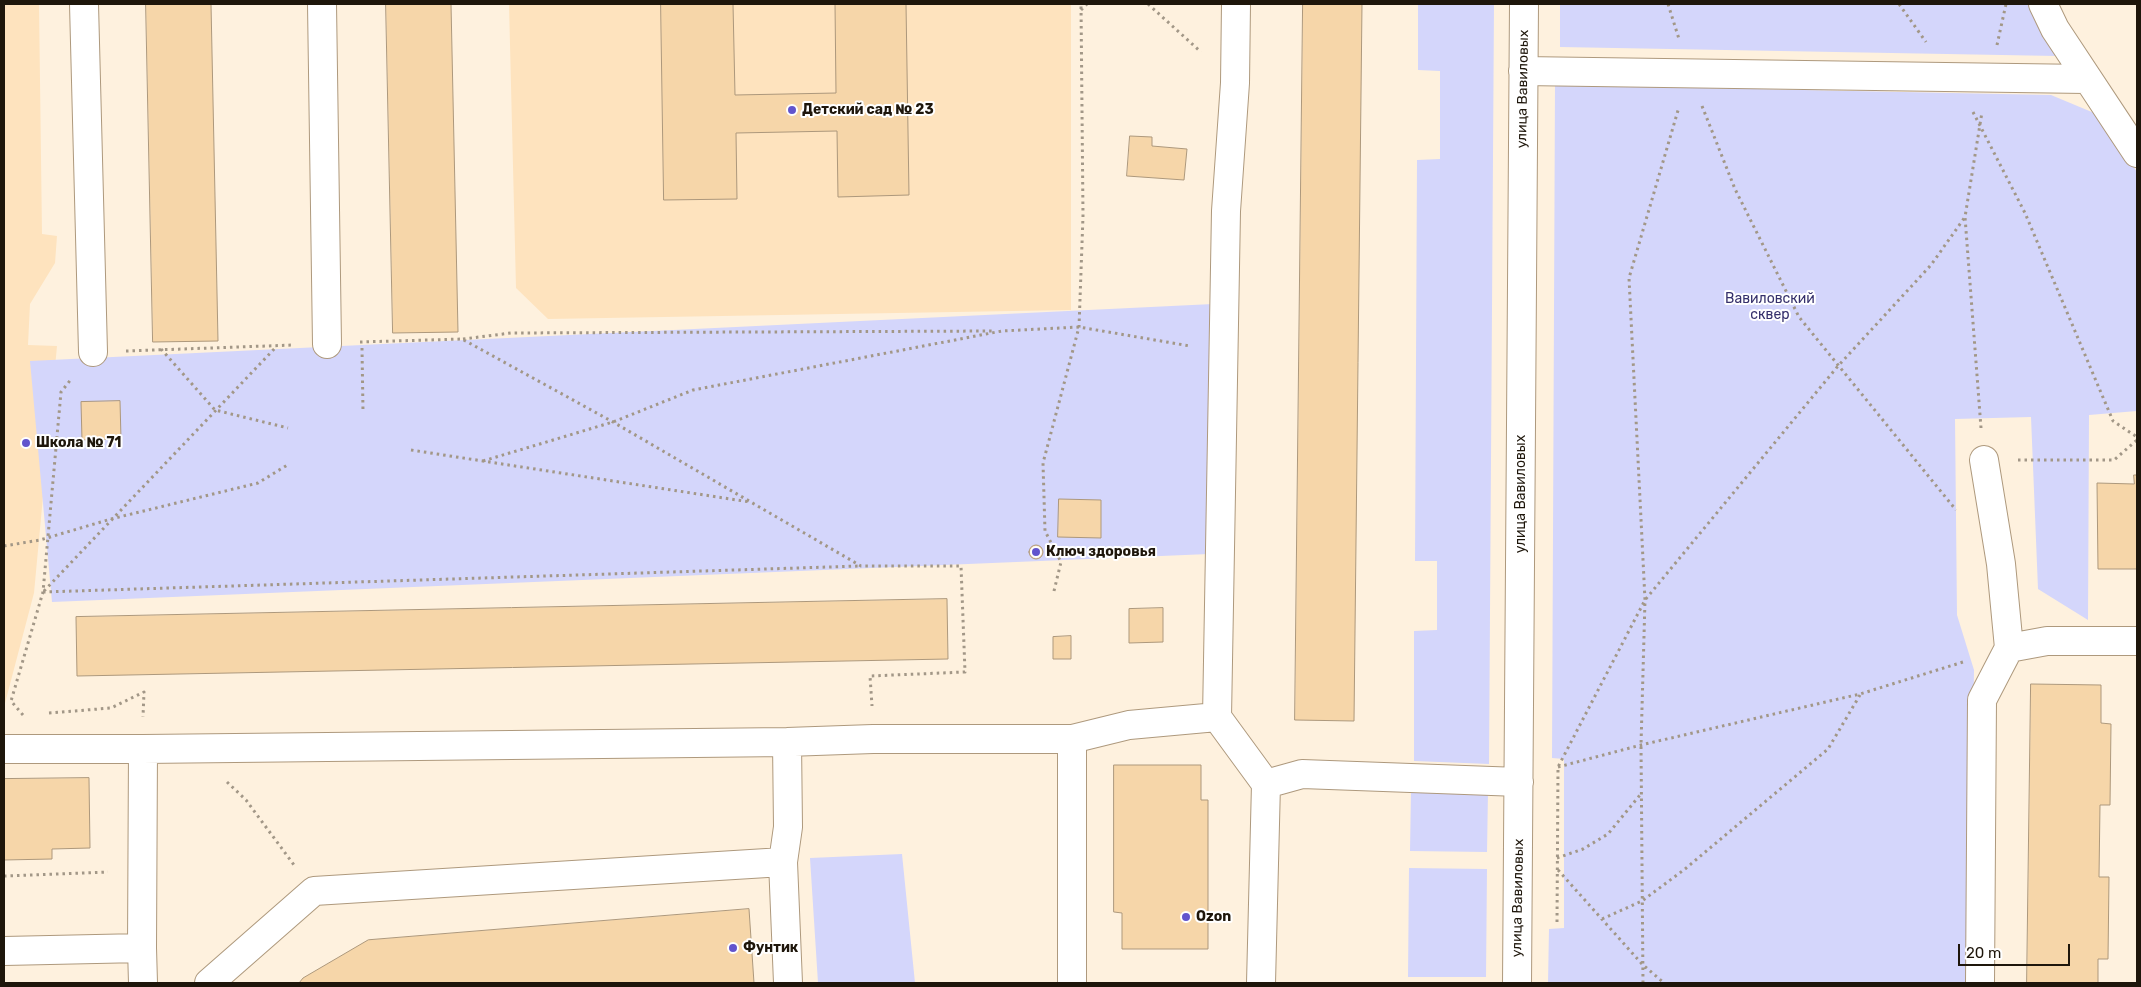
<!DOCTYPE html>
<meta charset="utf-8">
<style>
body{margin:0}
#map{position:relative;width:2141px;height:987px;overflow:hidden;background:#fef1de;font-family:Rubik,sans-serif}
canvas{display:block}
.frame{position:absolute;inset:0;border:5px solid #1e160b;pointer-events:none}
.scale{position:absolute;left:1958px;top:944px;width:112px;height:22px;box-sizing:border-box;border:2px solid #1e160b;border-top:0;padding-left:6px;font-size:15px;line-height:18px;white-space:nowrap;color:#1e160b;-webkit-text-stroke:4px #fff;paint-order:stroke}
</style>
<div id="map">
<canvas width="2141" height="987"></canvas>
<div class="frame"></div>
<div class="scale">20 m</div>
</div>
<script>
const ctx = document.querySelector('canvas').getContext('2d');
ctx.lineJoin = 'round';
function fillPath(path, color) {
  ctx.fillStyle = color;
  ctx.fill(path, 'evenodd');
}
function trace(path, color, width, dash) {
  ctx.strokeStyle = color;
  ctx.lineWidth = width;
  ctx.lineCap = dash ? 'butt' : 'round';
  ctx.setLineDash(dash || []);
  ctx.stroke(path);
}
function label(font, color, halo, rows, align = 'center') {
  ctx.font = font + ' Rubik,sans-serif';
  ctx.lineWidth = 4;
  ctx.setLineDash([]);
  ctx.textBaseline = 'middle';
  ctx.strokeStyle = halo;
  ctx.fillStyle = color;
  for (const [text, x, y, turn = 0] of rows) {
    ctx.save();
    ctx.translate(x, y);
    ctx.rotate((+turn || 0) * Math.PI / 180);
    ctx.textAlign = isNaN(turn) ? turn : align;
    if (halo) ctx.strokeText(text, 0, 0);
    ctx.fillText(text, 0, 0);
    ctx.restore();
  }
}
const built = new Path2D(`
 M4 4H39L42 234 57 236 55 263 30 304 28 345 57 346 34 593 4 707Z
 M509 4H1071V310L548 319 516 288Z`);
const green = new Path2D(`
 M1418 4H1494L1489 764 1414 761V631L1437 630V561H1415L1417 160 1440 159V71L1418 70Z
 M1560 4H2030L2057 56 1560 47Z
 M1555 85 2051 95 2099 115 2137 172V411L2089 415 2088 620 2038 589 2031 417 1955 419 1957 615 1974 670 1969 983H1548L1549 929 1564 928V759L1552 758Z
 M1213 304 1209 554 52 602 30 361Z
 M1411 791 1488 792 1487 852 1410 851Z
 M902 854 915 983H818L810 858Z
 M1409 868 1487 869 1486 977H1408Z`);
const building = new Path2D(`
 M146 4H211L218 341 153 342Z
 M386 4H451L458 332 393 333Z
 M661 4H733L735 95 836 93 835 4H906L909 195 838 197 837 131 736 133 737 199 664 200Z
 M1303 4H1362L1354 721 1295 720Z
 M1130 136 1152 137V146L1187 149 1184 180 1127 176Z
 M120 401 121 439 82 440 81 402Z
 M2134 475H2137V569H2098L2097 483 2134 484Z
 M1059 499 1101 500V538L1058 537Z
 M1029 552a7 7 0 1 1 14 0a7 7 0 1 1-14 0Z
 M947 599 948 659 77 676 76 617Z
 M1163 608V642L1129 643V609Z
 M1071 636V659H1053V637Z
 M2031 684 2101 685V723L2111 724 2110 805H2100L2099 877H2109L2108 959H2098V983H2027Z
 M1114 765H1201V800H1208V949H1122V913L1114 912Z
 M89 778 90 848 52 849V859L4 860V779Z
 M749 909 754 983H299L303 978 368 940Z`);
const path = new Path2D(`
 M1148 4 1201 52
 M1668 4 1679 39
 M1899 4 1926 42
 M1081 10 1087 4
 M1997 45 2006 4
 M1702 106 1735 189 1799 317 1956 510
 M1973 112 2025 213 2113 421 2137 437
 M463 339 511 333 994 331
 M360 342 462 339 613 422 861 566H961L965 672 870 676 872 706
 M362 348 363 411
 M161 349 215 410 288 428
 M126 351 294 345
 M1981 428 1965 217 1982 112
 M411 450 750 502
 M2018 460H2114L2137 440
 M483 461 613 422 693 390 1002 331 1079 327 1190 346
 M4 546 40 540 111 519 258 483 289 464
 M44 591 277 346
 M1054 591 1061 562 1045 531 1043 463 1079 327 1083 216 1081 4
 M43 592 860 566
 M49 713 111 708 144 692 143 717
 M23 715 11 701 43 592 61 392 72 378
 M1558 767 1641 745 1860 694 1963 662
 M227 782 246 800 294 865
 M1557 858 1583 849 1608 834 1640 795
 M1558 870 1642 964 1664 983
 M4 876 108 872
 M1602 919 1642 901 1685 869 1828 749 1860 695
 M1557 922 1558 767 1645 600 1838 366 1931 265 1965 217
 M1643 983 1641 745 1645 600 1629 278 1679 107`);
const minor = new Path2D(`
 M84 4 93 352
 M322 4 327 344
 M1236 4 1235 83 1226 211 1217 717 1266 784 1302 774 1519 782
 M2043 4 2055 29 2137 153
 M1523 71 2086 79
 M2009 648 2047 641H2137
 M1072 739 1129 725 1217 717
 M4 749H143
 M783 862 788 827 787 742
 M142 948 143 983
 M4 951 142 948 143 749 787 742 873 739H1072V983
 M209 983 314 891 783 862 788 983
 M1261 983 1266 784
 M1517 983 1524 4
 M1980 983 1982 700 2009 648 2001 564 1984 460`);
const markers = [
 [792,110,5,"#6254cd"],
 [26,443,5,"#6254cd"],
 [1036,552,5,"#6254cd"],
 [1186,917,5,"#6254cd"],
 [733,948,5,"#6254cd"]
];
const streetNames = [
 ["улица Вавиловых",1523,89,-89],
 ["улица Вавиловых",1521,494,-90],
 ["улица Вавиловых",1518,898,-89]
];
const poiNames = [
 ["Детский сад № 23",802,110],
 ["Школа № 71",36,443],
 ["Ключ здоровья",1046,552],
 ["Ozon",1196,917],
 ["Фунтик",743,948]
];
const parkNames = [
 ["Вавиловский",1770,299],
 ["сквер",1770,315]
];
fillPath(built, '#fee3be');
fillPath(green, '#d4d6fb');
fillPath(building, '#f6d6a9');
trace(building, '#ad987c', 1);
trace(minor, '#ae997d', 30);
trace(path, '#a29787', 3, [2.5, 4]);
trace(minor, '#fff', 28);
for (const [x, y, r, color] of markers) {
  const dot = new Path2D();
  dot.arc(x, y, r, 0, 2 * Math.PI);
  ctx.fillStyle = color;
  ctx.fill(dot);
  trace(dot, '#fff', 2);
}
label('14px', '#1e160b', '#fff', streetNames);
label('bold 14px', '#1e160b', '#fff', poiNames, 'left');
label('14px', '#36316c', '#fff', parkNames);
</script>
